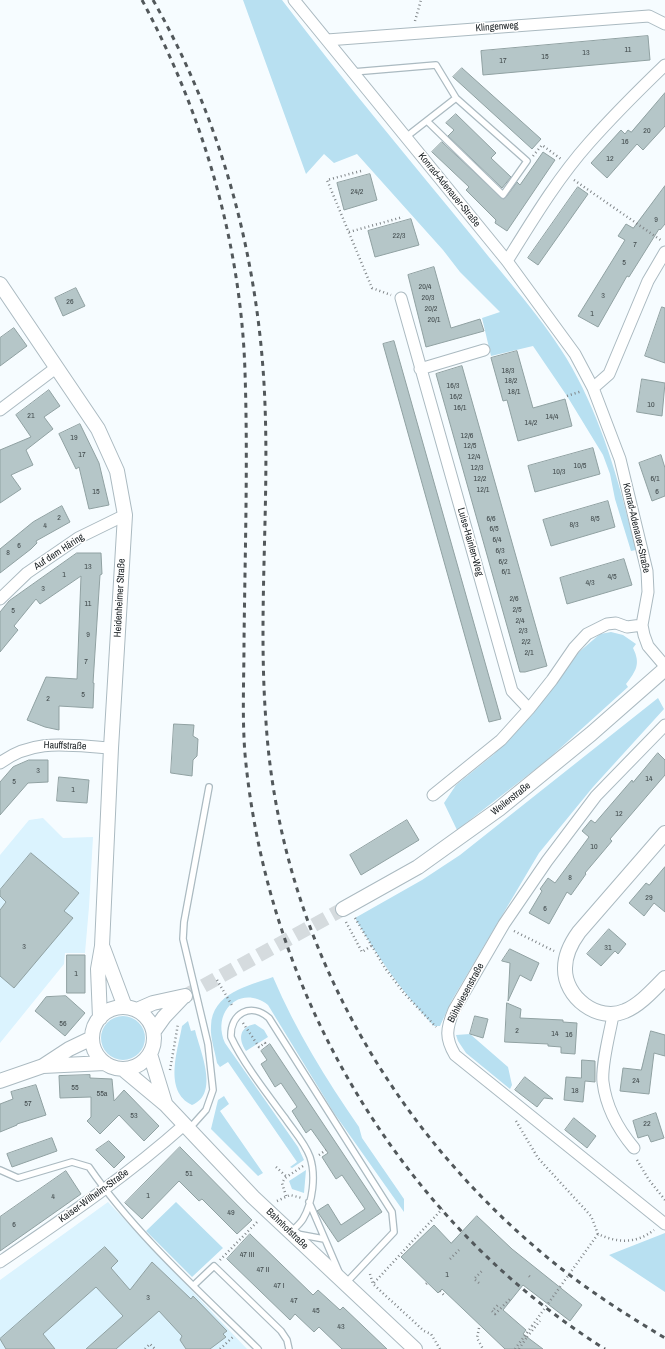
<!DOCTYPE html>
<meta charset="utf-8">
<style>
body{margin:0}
canvas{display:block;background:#f6fcff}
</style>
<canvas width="665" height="1349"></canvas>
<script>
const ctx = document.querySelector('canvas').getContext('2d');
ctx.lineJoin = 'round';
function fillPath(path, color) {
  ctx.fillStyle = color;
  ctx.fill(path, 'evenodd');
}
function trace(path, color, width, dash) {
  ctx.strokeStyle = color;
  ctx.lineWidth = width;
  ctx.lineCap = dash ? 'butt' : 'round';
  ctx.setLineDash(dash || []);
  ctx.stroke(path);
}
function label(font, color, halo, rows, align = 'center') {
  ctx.font = font + ' "Archivo Narrow",sans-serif';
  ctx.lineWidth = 3;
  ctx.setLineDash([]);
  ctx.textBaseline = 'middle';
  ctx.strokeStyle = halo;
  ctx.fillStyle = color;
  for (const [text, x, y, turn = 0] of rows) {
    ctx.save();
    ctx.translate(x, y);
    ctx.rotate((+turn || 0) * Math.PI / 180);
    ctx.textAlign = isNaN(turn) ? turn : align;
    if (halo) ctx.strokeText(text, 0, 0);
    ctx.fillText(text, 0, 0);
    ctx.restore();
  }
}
const built = new Path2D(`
 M43 818 63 838 93 837 89 907 85 953H65L64 964 0 1043V855L29 820Z
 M108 1202 247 1349H0V1280Z`);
const green = new Path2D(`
 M243 0H282C344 82 411 161 476 241 510 284 552 328 577 377 606 432 621 490 636 550L631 551 615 499 610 474 603 455 567 396 533 346 491 356 482 318 500 312 460 272 443 250 357 154 334 163 324 154 306 174Z
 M611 632 623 635 636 644 633 648C641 664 636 671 626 684L628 687 546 761 457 830 444 803 456 785 493 755 532 715 579 652 600 634Z
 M658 698 664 709 593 787 539 853 452 1000 440 1026H434C402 992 379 959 355 918L422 880 460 855Z
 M273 977C296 1031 326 1079 359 1127L362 1138 404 1199V1212L334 1113 268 1005C241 984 211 1011 225 1043L298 1147 304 1160 292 1168 290 1167 297 1162 228 1062 220 1067 217 1063C215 1051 210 1038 211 1026 212 993 248 986 273 977Z
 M101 1038a22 22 0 1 1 44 0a22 22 0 1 1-44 0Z
 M188 1021 191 1031 195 1030C200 1051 220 1094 192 1105 163 1091 178 1050 182 1026Z
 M255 1024 264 1030 268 1037 246 1051C238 1039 239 1027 255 1024Z
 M470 1034 508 1067 512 1085 510 1089 466 1053 458 1041 456 1035Z
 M224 1096 229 1104 220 1111 263 1173 258 1176 211 1129 218 1100Z
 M306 1170 304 1193 292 1189 289 1181Z
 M176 1202 223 1248 192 1277 146 1231Z
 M665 1233V1292L609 1255Z`);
const building = new Path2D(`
 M648 36 650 60 483 75 481 51Z
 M462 68 541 139 532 149 453 77Z
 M665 93V126L643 150 637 144 607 178 591 163 621 130 625 134 628 130 631 132Z
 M456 114 496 153 491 158 511 177 502 188 448 136 454 130 446 123Z
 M442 142 503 199 506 197 517 182 520 185 543 152 555 160 507 231 495 223 496 220 466 190 469 187 432 152Z
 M370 174 377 200 344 210 337 183Z
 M665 186V224L660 230 659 229 629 277 627 276 598 327 578 316 625 240 618 236 626 224 633 228Z
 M578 187 588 194 538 265 528 258Z
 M411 219 419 245 375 257 368 231Z
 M434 267 451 328 480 319 484 331 426 347 408 275Z
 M76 288 85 306 63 316 55 298Z
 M662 307 665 308V363L645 356Z
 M14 328 27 346 0 366V338Z
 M394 341 501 719 489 722 383 344Z
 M517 351 533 408 565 399 572 426 518 441 507 400 503 401 491 358Z
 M462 366 547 666 525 672H520L436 374Z
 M642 379 665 383 662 416 637 412Z
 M49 390 60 406 44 417 53 429 26 450 33 465 11 475 21 489 0 503V450L31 437 16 415Z
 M80 424 99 463 109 505 89 509 79 467 76 469 59 434Z
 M593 448 600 474 535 492 528 466Z
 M661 455 665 468V496L652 501 639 463Z
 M608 501 615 527 551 546 543 520Z
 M62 506 70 522 36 541 37 543 31 549 0 573V549L33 522Z
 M77 553H101L102 574 100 575 93 683H94L93 708 59 706V730L45 727 27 720 46 677 77 679 81 576 40 604 36 599 14 626 18 630 0 652V612L9 601Z
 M624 559 632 585 567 604 560 578Z
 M174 724 194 725 193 736 198 739 197 756 193 760 192 776 171 773Z
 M658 753 665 760V775L610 839 612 841 585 873 586 874 571 895 567 892 549 924 529 913 542 891 540 889 548 878 555 883 589 837 582 831 591 820 595 823 632 780 633 782Z
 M29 760H48V782L28 783 0 815V782L13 767Z
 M59 777 89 780 87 803 57 801Z
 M407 820 419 840 361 875 350 855Z
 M31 853 79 893 64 911 73 918 14 988 0 976V910L6 902 0 896V890Z
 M665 867V912L654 903 644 916 629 903 646 883 649 885Z
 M609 929 626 944 618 954 615 951 601 966 587 954Z
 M510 949 539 963 531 981 520 975 508 1001 510 963 502 961Z
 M67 955H85V993H67Z
 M66 996 85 1013 65 1036 35 1011 46 997Z
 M507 1003 521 1009 520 1018 563 1020V1022L577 1023 575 1054 561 1053V1047L548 1046V1044L505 1042Z
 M475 1016 488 1019 483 1038 470 1034Z
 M651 1031 665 1035V1056L654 1053 649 1094 620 1091 623 1068 641 1070Z
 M270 1044 382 1212 338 1242 317 1211 328 1204 341 1225 365 1209 342 1175 336 1179 322 1157 328 1153 311 1129 306 1133 292 1111 297 1107 281 1083 275 1087 261 1064 267 1060 261 1051Z
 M582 1060 595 1061V1082L585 1081 583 1102 564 1100 566 1077 581 1078Z
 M90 1075V1078L112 1079 114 1101 124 1090 159 1126 144 1141 119 1115 100 1134 87 1121 91 1117V1097L60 1098 59 1076Z
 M525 1077 553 1099 544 1098 537 1107 515 1090Z
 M36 1085 46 1115 17 1124V1125L0 1132V1104L13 1099 11 1092Z
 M656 1113 664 1138 651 1142 648 1135 638 1138 633 1121Z
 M574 1118 596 1136 587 1148 565 1130Z
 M52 1138 57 1151 12 1167 7 1154Z
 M109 1141 125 1157 114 1168 96 1150Z
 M180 1147 252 1220 237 1234 202 1199 199 1201 179 1181 142 1219 125 1203Z
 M66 1171 81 1194 0 1251V1217Z
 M477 1216 512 1249 582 1305 570 1321 523 1285 503 1310 526 1330 523 1334 543 1349H505L442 1289 438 1293 401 1257 434 1225 451 1243Z
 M250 1234 313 1295 318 1290 340 1310 343 1307 387 1349H342L319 1327 314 1332 295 1314 290 1320 227 1259Z
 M105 1247 118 1261 111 1268 130 1290 152 1262 191 1299 193 1296 227 1331 223 1334 226 1337 210 1349H186L180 1340 182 1336 159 1311 116 1349H86L123 1316 96 1287 43 1334 55 1349H6L0 1339Z`);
const tertiaryTunnel = new Path2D(`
 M185 996 343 909`);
const path = new Path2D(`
 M415 21 421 0
 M533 156 542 145 561 159
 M361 171 327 180 372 288 391 295
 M574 180 662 241
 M349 232 403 217
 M567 396 582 391
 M355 918 385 968 404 993 436 1027
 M346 922 362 952 371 946
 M514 931 554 951
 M217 980 233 1007
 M243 1023 259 1047 265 1043 266 1047
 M170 1070 178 1024
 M516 1121 538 1158 591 1216 598 1234C617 1243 636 1244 654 1230
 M319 1155 326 1150
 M637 1160 649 1180 665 1200
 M276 1167 287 1177
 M286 1196 282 1183 285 1178 303 1166
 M277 1201 290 1195 302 1198
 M450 1259 459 1250
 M220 1260 258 1221
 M370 1274 373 1284
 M529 1276 531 1278
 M479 1283 474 1279 482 1271
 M426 1284 427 1283
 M440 1291 444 1295 443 1296
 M494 1309 499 1304
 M492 1311 495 1314 511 1298
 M479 1328 477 1338 483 1349
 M527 1337 540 1321
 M145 1349 150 1344 155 1349
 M220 1349 233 1337
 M440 1349 431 1334 424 1331 373 1284 444 1207
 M515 1349 532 1326
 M519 1349 527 1337`);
const service = new Path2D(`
 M353 72 436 65 456 98 527 161 503 195 427 121
 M406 137 456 98
 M189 1129 206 1110 213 1090 208 1044 183 939 184 922 209 787
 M0 1170 18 1178 72 1162 89 1167C135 1234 200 1292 258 1349
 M309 1202 339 1272
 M291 1232C295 1228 300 1224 303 1219 313 1202 316 1175 310 1157 305 1143 293 1130 285 1118 268 1095 243 1063 231 1037 230 1013 251 1002 269 1018L392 1212 394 1232 345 1284
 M297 1234 324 1239
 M194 1285 214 1266 281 1331 287 1340 289 1349`);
const minor = new Path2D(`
 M294 0 507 261 575 354 593 388 620 459 647 571 648 592 642 625 644 635 648 646 665 666
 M327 40 649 16 665 24
 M507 261C532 221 557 179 589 143 613 116 639 90 665 65
 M401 298 512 691 529 709
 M420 369 484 350
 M593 388 609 374 648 281 665 252
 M0 410 57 367
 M0 599 27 573 78 538 125 515
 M665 725 596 796 547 861 504 924 454 1010C446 1029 445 1038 455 1055L665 1224
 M0 763C35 737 71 746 111 748
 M433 795 501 740 529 709 552 680 574 648 587 634 607 624 616 623 627 627 642 625
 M613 1015C610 1033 601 1065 603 1082 606 1107 618 1129 634 1148
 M0 1262C63 1219 127 1176 184 1125`);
const tertiary = new Path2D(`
 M0 284 98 429 117 471 125 515 111 748 102 946 98 969 100 1018
 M665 833 579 932C571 943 565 954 565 968 564 997 598 1023 625 1011 640 1005 654 989 665 978
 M343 909 418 867 499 809 591 734 665 669
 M103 948 125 1007
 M92 1038a31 31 0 1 1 62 0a31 31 0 1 1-62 0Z
 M137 1010 153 1003 185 996
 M154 1031 164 1017 183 997
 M150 1054 165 1103
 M43 1066 105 1063
 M123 1069 165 1104 253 1197 415 1349
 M0 1081 43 1066 69 1049 92 1038`);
const rail = new Path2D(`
 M142 0C203 114 241 243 245 372 248 462 245 552 244 642 244 679 242 717 245 754 267 994 401 1221 605 1349
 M153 0C223 123 260 263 265 405 269 510 258 617 266 722 279 926 381 1115 535 1247 575 1282 620 1311 665 1338`);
const pathBridge = new Path2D(`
 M532 1326 598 1234`);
const numberNames = [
 ["11",628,50],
 ["13",586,53],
 ["15",545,57],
 ["17",503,61],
 ["20",647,131],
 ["16",625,142],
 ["12",610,159],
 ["24/2",357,192],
 ["9",656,220],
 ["22/3",399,236],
 ["7",635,245],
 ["5",624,263],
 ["20/4",425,287],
 ["3",603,296],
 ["20/3",428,298],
 ["26",70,302],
 ["20/2",431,309],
 ["1",592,314],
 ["20/1",434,320],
 ["18/3",508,371],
 ["18/2",511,381],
 ["16/3",453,386],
 ["18/1",514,392],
 ["16/2",456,397],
 ["10",651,405],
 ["16/1",460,408],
 ["21",31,416],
 ["14/4",552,417],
 ["14/2",531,423],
 ["12/6",467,436],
 ["19",74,438],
 ["12/5",470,446],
 ["17",82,455],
 ["12/4",474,457],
 ["10/5",580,466],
 ["12/3",477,468],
 ["10/3",559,472],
 ["12/2",480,479],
 ["6/1",655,479],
 ["12/1",483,490],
 ["15",96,492],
 ["6",657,492],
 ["2",59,518],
 ["6/6",491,519],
 ["8/5",595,519],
 ["8/3",574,525],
 ["4",45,526],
 ["6/5",494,529],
 ["6/4",497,540],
 ["6",19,546],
 ["6/3",500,551],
 ["8",8,553],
 ["6/2",503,562],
 ["13",88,567],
 ["6/1",506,572],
 ["1",64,575],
 ["4/5",612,577],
 ["4/3",590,583],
 ["3",43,589],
 ["2/6",514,599],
 ["11",88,604],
 ["2/5",517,610],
 ["5",13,611],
 ["2/4",520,621],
 ["2/3",523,631],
 ["9",88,635],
 ["2/2",526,642],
 ["2/1",529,653],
 ["7",86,662],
 ["5",83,695],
 ["2",48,699],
 ["3",38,771],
 ["14",649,779],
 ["5",14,782],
 ["1",73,790],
 ["12",619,814],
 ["10",594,847],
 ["8",570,878],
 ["29",649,898],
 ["6",545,909],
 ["3",24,947],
 ["31",608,948],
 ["1",76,974],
 ["56",63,1024],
 ["2",517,1031],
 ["14",555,1034],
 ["16",569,1035],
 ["24",636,1081],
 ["55",75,1088],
 ["18",575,1091],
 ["55a",102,1094],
 ["57",28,1104],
 ["53",134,1116],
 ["22",647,1124],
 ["51",189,1174],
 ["1",148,1196],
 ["4",53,1197],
 ["49",231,1213],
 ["6",14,1225],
 ["47 III",247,1255],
 ["47 II",263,1270],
 ["1",447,1275],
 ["47 I",279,1286],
 ["3",148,1298],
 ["47",294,1301],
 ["45",316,1311],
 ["43",341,1327]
];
const streetNames = [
 ["Klingenweg",497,27,-4],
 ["Konrad-Adenauer-Straße",449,190,51],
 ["Konrad-Adenauer-Straße",636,528,77],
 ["Luise-Hainlen-Weg",470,542,74],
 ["Auf dem Häring",59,552,-33],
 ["Heidenheimer Straße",120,598,-87],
 ["Hauffstraße",65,746,2],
 ["Weilerstraße",511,799,-38],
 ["Bühlwiesenstraße",466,993,-62],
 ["Kaiser-Wilhelm-Straße",94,1196,-36],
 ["Bahnhofstraße",287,1229,44]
];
fillPath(built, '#dbf3fe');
fillPath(green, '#b8e0f1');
fillPath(building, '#b5c6c8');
trace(building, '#90a1a2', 1);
trace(tertiaryTunnel, '#d5dbde', 14, [14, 7]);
trace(service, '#abbac1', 8);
trace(minor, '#abbac1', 13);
trace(tertiary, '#abbac1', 16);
trace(path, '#808689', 2.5, [1, 3]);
trace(service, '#fff', 5.5);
trace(minor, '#fff', 11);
trace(tertiary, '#fff', 14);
trace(rail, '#52585b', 3, [5, 5]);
trace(pathBridge, '#808689', 2.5, [1, 3]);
label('8px', '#414a4c', null, numberNames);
label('10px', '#1a2023', '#fff', streetNames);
</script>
